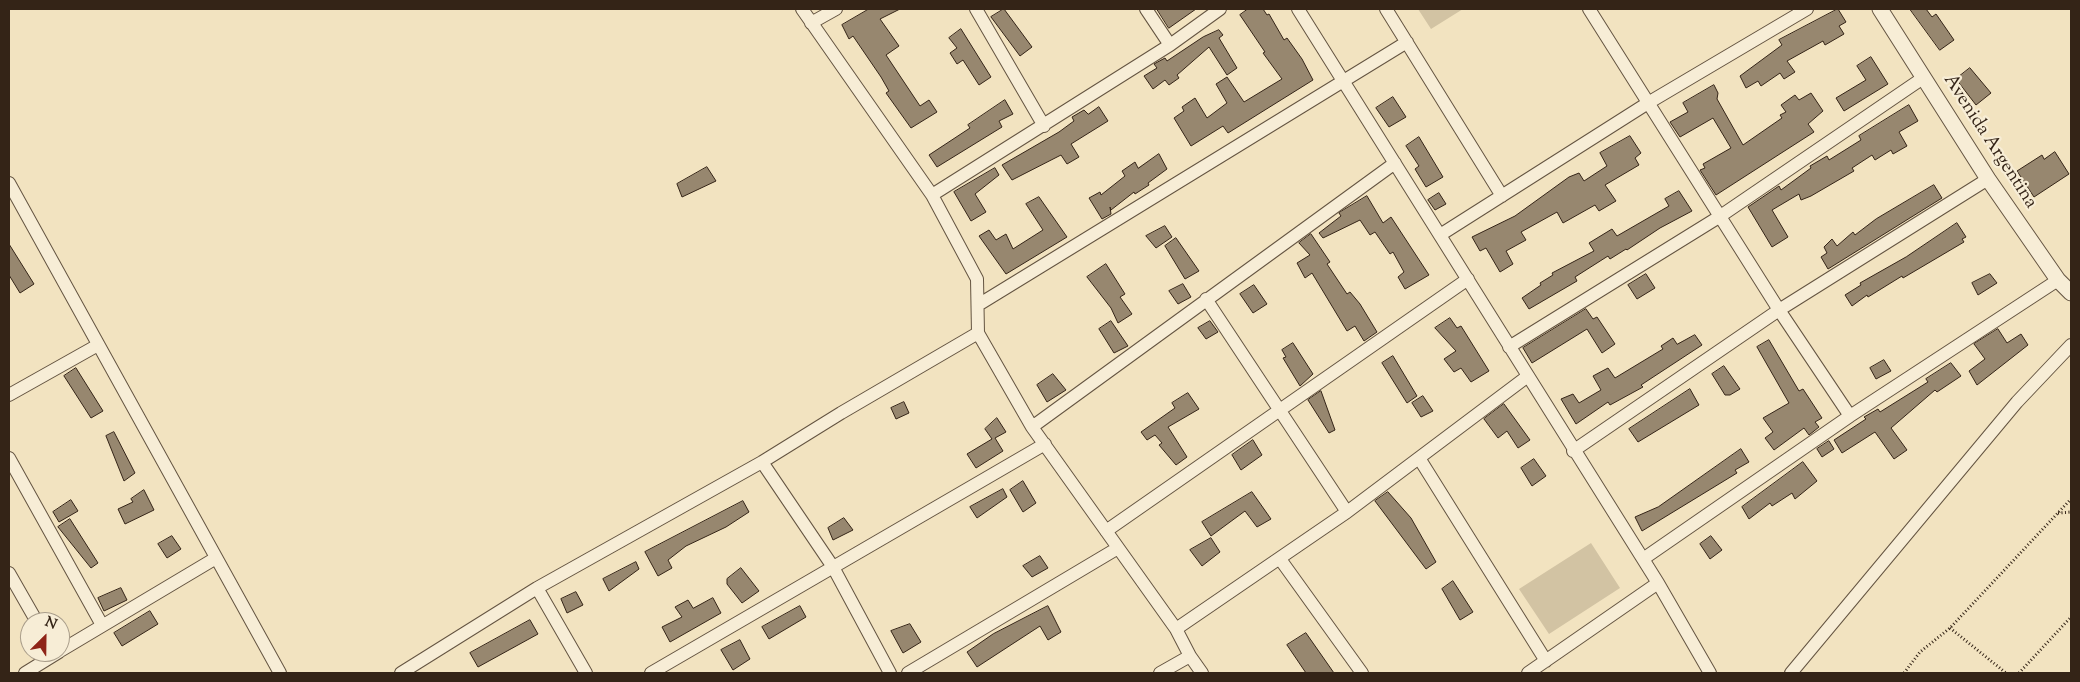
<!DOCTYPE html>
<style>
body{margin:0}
#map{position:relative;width:2080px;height:682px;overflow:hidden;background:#f2e3c0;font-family:"Sorts Mill Goudy",serif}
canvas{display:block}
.frame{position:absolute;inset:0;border:10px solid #342417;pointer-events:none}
.north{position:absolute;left:20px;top:612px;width:50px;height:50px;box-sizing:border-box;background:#f7edd6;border:1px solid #a99d8a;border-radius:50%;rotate:23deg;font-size:14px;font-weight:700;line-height:20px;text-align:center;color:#342417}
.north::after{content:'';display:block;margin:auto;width:18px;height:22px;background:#8f2418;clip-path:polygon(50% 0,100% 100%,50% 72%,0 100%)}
</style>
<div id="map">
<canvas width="2080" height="682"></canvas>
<div class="frame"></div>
<div class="north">N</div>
</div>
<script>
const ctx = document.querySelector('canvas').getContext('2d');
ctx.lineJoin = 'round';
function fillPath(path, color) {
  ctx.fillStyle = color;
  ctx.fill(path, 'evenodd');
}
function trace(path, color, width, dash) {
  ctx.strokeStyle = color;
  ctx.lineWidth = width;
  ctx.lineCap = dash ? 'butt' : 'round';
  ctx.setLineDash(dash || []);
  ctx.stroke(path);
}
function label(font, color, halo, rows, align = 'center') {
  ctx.font = font + ' "Sorts Mill Goudy",serif';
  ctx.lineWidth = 4.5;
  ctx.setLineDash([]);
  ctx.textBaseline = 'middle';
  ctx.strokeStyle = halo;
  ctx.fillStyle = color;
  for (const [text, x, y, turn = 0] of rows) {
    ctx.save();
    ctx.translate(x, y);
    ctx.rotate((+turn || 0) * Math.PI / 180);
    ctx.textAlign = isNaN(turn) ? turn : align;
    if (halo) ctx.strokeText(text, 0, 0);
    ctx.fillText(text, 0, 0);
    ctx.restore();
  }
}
const green = new Path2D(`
 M1418 9H1463L1431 29Z
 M1591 543 1620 588 1549 634 1519 589Z`);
const building = new Path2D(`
 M869 9H900L880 19 899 46 886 55 920 106 929 100 937 112 911 128 886 93 889 91 881 77 853 36 849 39 842 25Z
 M1004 9 1032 47 1020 56 991 17Z
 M1157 9H1196L1169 28Z
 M1248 9H1263L1267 15 1269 14 1284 40 1287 38 1302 59 1313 80 1228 133 1223 126 1191 146 1174 118 1184 111 1182 107 1195 98 1207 118 1227 103 1216 84 1227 77 1244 102 1282 79 1263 53 1265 52 1240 15Z
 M1838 9 1846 22 1839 26 1844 34 1825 45 1823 41 1787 61 1795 72 1784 79 1780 73 1761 86 1758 81 1746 88 1740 76 1782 45 1779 40Z
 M1910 9H1926L1932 17 1936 14 1954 40 1940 50Z
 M961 29 991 77 979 85 963 60 957 64 950 53 957 48 949 38Z
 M1219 30 1223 35 1219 38 1237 68 1227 75 1209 47 1177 75 1179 78 1169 85 1165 80 1153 89 1144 76 1157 68 1154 64 1165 58 1167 61 1203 37Z
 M1871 57 1888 84 1844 111 1836 98 1866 80 1857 66Z
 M1970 68 1991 93 1976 105 1956 79Z
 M1714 85 1718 93 1717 99 1743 145 1782 118 1780 115 1786 112 1781 105 1795 95 1799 100 1811 93 1823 111 1808 124 1814 132 1716 195 1700 170 1705 168 1703 164 1731 148 1713 118 1680 137 1670 122 1688 112 1683 103Z
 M1393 97 1406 117 1389 127 1376 108Z
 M1005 100 1013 114 999 121 1002 127 937 167 929 155 970 128 968 125Z
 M1909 105 1918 121 1899 132 1907 146 1893 154 1891 150 1875 160 1872 155 1852 168 1854 171 1811 196 1801 200 1799 194 1772 210 1788 237 1772 247 1748 207 1779 186 1781 190 1811 168 1810 166 1827 156 1829 160 1861 140 1859 136Z
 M1099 107 1108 121 1071 144 1079 157 1067 164 1061 155 1012 180 1002 165 1059 132 1074 121 1072 117 1084 110 1088 114Z
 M1630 136 1641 153 1635 158 1639 165 1605 185 1616 201 1599 211 1595 205 1563 223 1557 212 1521 232 1526 240 1506 251 1513 264 1500 272 1486 248 1480 251 1472 237 1515 216 1569 177 1579 173 1584 181 1607 166 1600 153Z
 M1419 137 1443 177 1426 187 1415 169 1419 166 1406 146Z
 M2055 152 2069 174 2034 197 2017 171 2042 155 2044 159Z
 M1159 154 1167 169 1148 183 1149 185 1135 194 1134 192 1111 210 1110 207 1111 214 1102 219 1089 198 1100 192 1101 195 1125 176 1122 171 1135 162 1138 168Z
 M707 167 716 181 682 197 677 184Z
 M995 168 999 175 975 194 986 212 971 221 954 192Z
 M1934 185 1942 198 1828 269 1821 257 1827 253 1824 247 1832 239 1837 246 1853 232 1855 235 1876 219Z
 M1679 191 1692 211 1660 228 1627 250 1626 249 1610 259 1608 256 1575 277 1577 281 1529 309 1522 298 1541 285 1540 283 1553 275 1552 273 1594 251 1589 243 1612 229 1617 236 1669 206 1665 199Z
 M1439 193 1446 204 1435 210 1428 200Z
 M1367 196 1383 223 1391 217 1429 275 1405 289 1398 277 1404 272 1393 252 1390 254 1375 232 1370 235 1360 220 1323 238 1319 233 1341 216 1339 213Z
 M1039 197 1067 237 1006 274 979 236 989 230 996 240 1006 234 1013 249 1043 230 1026 204Z
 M1957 223 1966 237 1962 239 1964 242 1903 278 1902 276 1868 297 1867 295 1852 306 1845 295 1861 285 1860 283 1906 257Z
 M1165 226 1172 237 1156 248 1146 236Z
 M1311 234 1330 262 1327 264 1347 294 1350 292 1360 304 1377 332 1364 341 1355 326 1347 331 1312 273 1305 278 1297 263 1310 255 1299 243Z
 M1176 238 1199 271 1185 279 1165 246Z
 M9 244 34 284 20 293 9 275Z
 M1106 264 1125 294 1120 297 1132 314 1118 323 1111 308 1087 277Z
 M1646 274 1655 288 1637 299 1628 285Z
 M1990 274 1997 283 1978 295 1972 283Z
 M1183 284 1191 297 1178 304 1169 291Z
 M1254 285 1267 304 1253 313 1240 294Z
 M1586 309 1593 319 1597 317 1615 344 1602 353 1587 329 1532 363 1523 348Z
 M1450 318 1457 328 1461 326 1489 371 1471 382 1461 368 1454 372 1444 359 1456 351 1435 328Z
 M1111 321 1128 346 1114 353 1099 329Z
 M1210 321 1218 332 1206 339 1198 328Z
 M1998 329 2007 343 2021 334 2028 345 1977 385 1969 371 1985 359 1974 344Z
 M1695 335 1702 345 1641 385 1643 387 1610 405 1608 402 1576 424 1561 399 1573 394 1579 403 1601 390 1593 376 1608 368 1615 378 1663 349 1661 346 1673 338 1677 344Z
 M1769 340 1799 391 1803 389 1822 418 1815 422 1819 427 1809 435 1804 428 1774 450 1765 438 1773 432 1763 418 1789 403 1757 347Z
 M1293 343 1313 374 1300 386 1283 358 1286 357 1282 350Z
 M1393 356 1417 396 1407 403 1382 363Z
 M1884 360 1891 371 1876 379 1870 368Z
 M1951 363 1961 376 1937 392 1935 390 1891 428 1907 450 1894 459 1875 432 1842 453 1834 440 1866 419 1864 417 1878 409 1880 412 1928 382 1926 379Z
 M1724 366 1740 389 1730 395H1725L1712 374Z
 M76 368 103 411 91 418 64 376Z
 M1053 374 1066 390 1047 402 1037 385Z
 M1690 389 1699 405 1638 442 1629 429Z
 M1321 391 1335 430 1329 433 1308 400Z
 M1188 393 1199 409 1168 427 1187 457 1176 465 1159 445 1162 443 1155 435 1147 440 1141 432 1175 408 1172 403Z
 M1423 396 1433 411 1421 417 1412 403Z
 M904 402 909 413 896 419 891 408Z
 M1504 404 1530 440 1518 448 1507 431 1498 438 1484 419Z
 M997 418 1006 432 995 438 1003 451 976 468 967 454 992 439 985 429Z
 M114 432 135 473 124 481 106 436Z
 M1253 440 1262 455 1241 470 1232 455Z
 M1829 441 1834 449 1822 457 1817 449Z
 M1741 449 1749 462 1735 470 1737 473 1642 531 1635 517 1658 507Z
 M1534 459 1546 476 1532 486 1521 468Z
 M1803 462 1817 481 1795 499 1792 493 1772 506 1770 503 1749 519 1742 507Z
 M1023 481 1036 503 1023 512 1010 490Z
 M1003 489 1007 497 977 518 970 507Z
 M144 490 154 510 125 524 118 509 133 502 131 499Z
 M1252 492 1271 519 1257 527 1245 511 1211 536 1202 522Z
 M1388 492 1411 518 1436 562 1426 569 1375 501Z
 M71 500 78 511 59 522 53 512Z
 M743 501 749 512 726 527 686 546 668 560 672 568 658 576 645 552Z
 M844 518 853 530 833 540 828 528Z
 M70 519 98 563 91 568 58 527Z
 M172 536 181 549 167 558 158 544Z
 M1711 536 1722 550 1710 559 1700 544Z
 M1211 538 1220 552 1202 566 1190 550Z
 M1040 556 1048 568 1032 577 1023 566Z
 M636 562 639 569 609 591 603 579Z
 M741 568 759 591 742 603 727 584V579Z
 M1453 581 1473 612 1460 620 1442 589Z
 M121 588 127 600 104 611 98 598Z
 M576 592 583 605 567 613 561 599Z
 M713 598 721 613 670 642 662 627 682 617 675 607 688 600 693 608Z
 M800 606 806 617 769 639 762 627Z
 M1048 606 1061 632 1048 640 1040 626 977 667 967 652 993 634Z
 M150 611 158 624 122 646 114 633Z
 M530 620 538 634 478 667 470 653Z
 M910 624 921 642 903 653 891 631Z
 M1306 633 1334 673H1306L1287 645Z
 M740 640 750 659 733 670 721 650Z`);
const path = new Path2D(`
 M2058 513 2071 512
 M1950 628 2006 673
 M1904 673 1920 652 1950 628 2071 499
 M2019 673 2071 617`);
const minor = new Path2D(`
 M802 9 932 195 977 279 978 333 1032 427 1176 629 1190 656 1202 673
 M976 9 1044 126
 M1146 9 1170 45
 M1298 9 1658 583 1710 673
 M1386 9 1502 196
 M1589 9 1779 310 1850 416
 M811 23 836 9
 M9 183 280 673
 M932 195 1170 45 1220 9
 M1440 235 1648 103 1807 9
 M1206 299 1347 512
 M978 305 1407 42
 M1509 347 1719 217 1923 78
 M9 395 98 345
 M1032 427 1395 163
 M1573 451 1779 310 1988 179
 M9 458 102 625
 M1419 458 1546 661
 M762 462 833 567 890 673
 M1106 531 1468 279
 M1280 559 1362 673
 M1643 559 1850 416 2058 280
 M9 573 37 622
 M537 588 586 673
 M1176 629 1347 512 1528 376
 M60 651 216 558
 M25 673 59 652
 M401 673 537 588 762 462 841 413 978 333
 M651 673 1045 444
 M908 673 1118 548
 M1160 673 1190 656
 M1528 673 1658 583
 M1791 673 2017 402 2071 345`);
const tertiary = new Path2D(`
 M1880 9 1988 179 2058 280 2071 293`);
const streetNames = [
 ["Avenida Argentina",1989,142,57]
];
fillPath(green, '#d2c3a3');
fillPath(building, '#97876f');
trace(building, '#342417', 1);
trace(minor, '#645441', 14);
trace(tertiary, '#645441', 17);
trace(path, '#342417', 3, [1, 2.5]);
trace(minor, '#f7edd6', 12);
trace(tertiary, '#f7edd6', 15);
label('19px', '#342417', '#f7edd6', streetNames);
</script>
